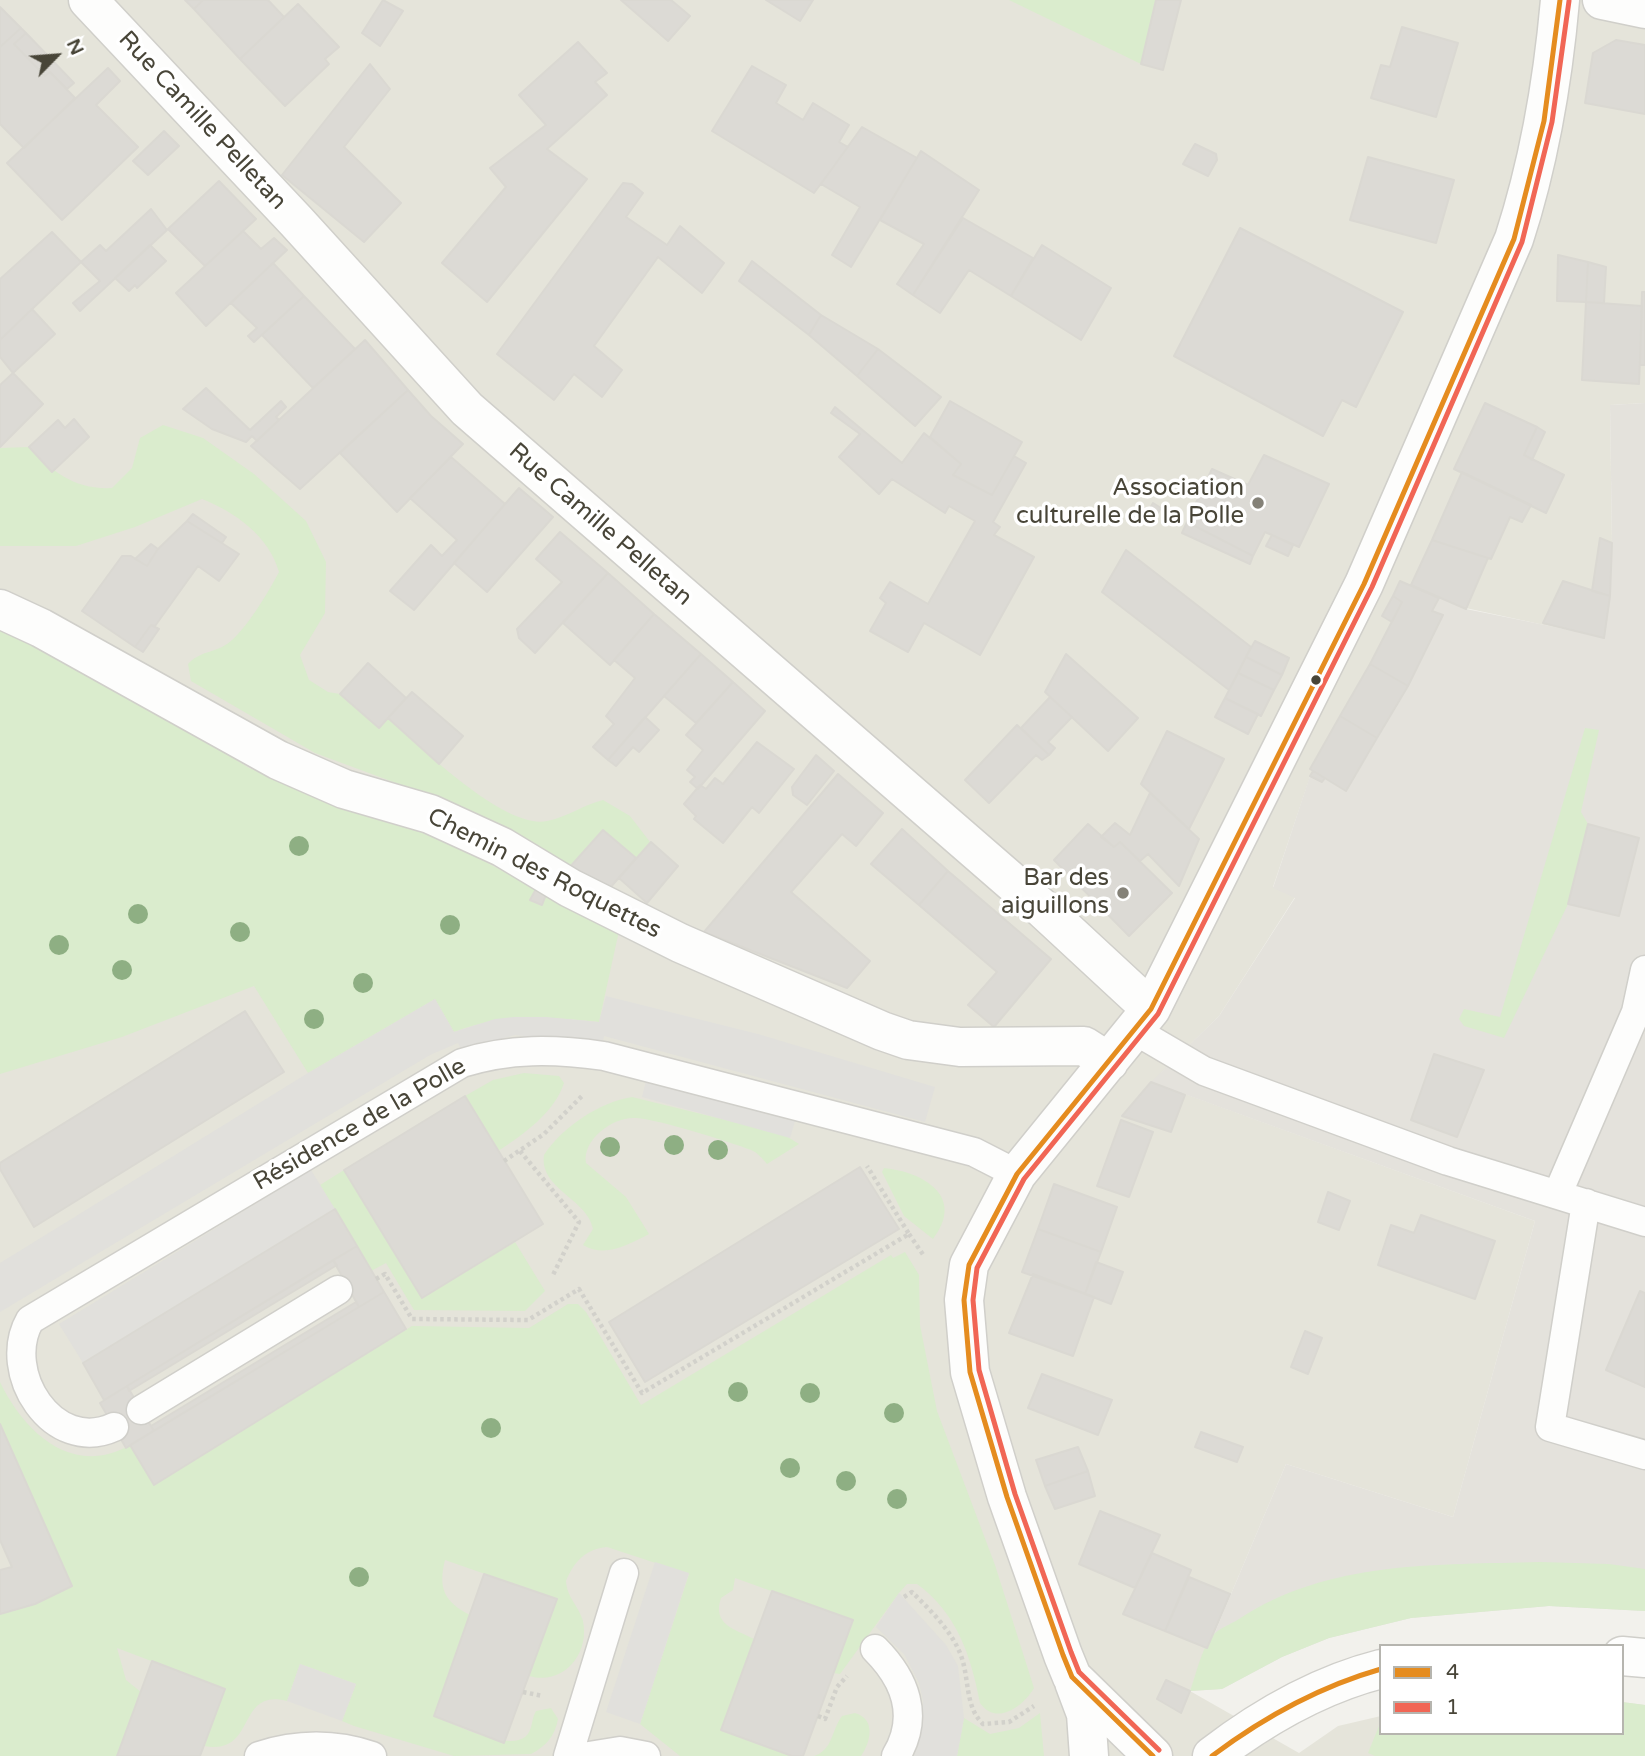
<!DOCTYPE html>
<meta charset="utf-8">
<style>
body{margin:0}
#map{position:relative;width:1645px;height:1756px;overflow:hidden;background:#f2f1ec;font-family:"Varela Round",sans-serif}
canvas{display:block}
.legend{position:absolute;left:1379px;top:1644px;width:245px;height:91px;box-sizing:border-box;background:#fff;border:2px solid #b6b5af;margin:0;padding:9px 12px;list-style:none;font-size:21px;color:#484538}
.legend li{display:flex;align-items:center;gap:14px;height:35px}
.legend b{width:35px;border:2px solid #b6b5af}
.north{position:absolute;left:21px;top:21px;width:70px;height:70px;-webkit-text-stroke:5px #fff;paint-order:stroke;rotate:65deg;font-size:19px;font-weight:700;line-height:28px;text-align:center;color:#484538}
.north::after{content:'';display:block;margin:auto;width:24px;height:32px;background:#484538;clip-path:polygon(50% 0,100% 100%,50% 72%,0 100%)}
</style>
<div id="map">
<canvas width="1645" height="1756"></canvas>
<ul class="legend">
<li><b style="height:9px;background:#e58c1f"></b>4</li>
<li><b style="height:9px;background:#f16655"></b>1</li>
</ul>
<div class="north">N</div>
</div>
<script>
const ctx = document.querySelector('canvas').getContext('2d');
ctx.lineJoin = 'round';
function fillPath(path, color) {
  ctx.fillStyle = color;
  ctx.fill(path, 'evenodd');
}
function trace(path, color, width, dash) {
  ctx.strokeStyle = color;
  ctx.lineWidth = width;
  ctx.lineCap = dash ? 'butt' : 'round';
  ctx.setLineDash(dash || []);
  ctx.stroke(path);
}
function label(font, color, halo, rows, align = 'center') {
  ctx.font = font + ' "Varela Round",sans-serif';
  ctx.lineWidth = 7;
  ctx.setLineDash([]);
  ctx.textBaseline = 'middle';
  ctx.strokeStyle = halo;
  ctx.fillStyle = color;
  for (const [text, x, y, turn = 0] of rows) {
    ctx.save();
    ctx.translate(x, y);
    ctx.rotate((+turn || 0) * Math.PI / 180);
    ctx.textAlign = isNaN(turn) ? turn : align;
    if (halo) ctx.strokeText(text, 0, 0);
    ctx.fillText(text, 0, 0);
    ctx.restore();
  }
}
const residential = new Path2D(`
 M0 0H1645V403L1610 405 1612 543 1604 638 1461 607 1443 615 1408 686 1346 791 1310 777 1273 887 1295 897 1219 1016 1152 1082 1535 1221 1453 1517 1286 1464 1190 1691 1299 1753 1338 1726 1381 1716V1733H1622V1702L1645 1705V1756H0Z`);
const industrial = new Path2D(`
 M1645 403V1611L1549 1606 1411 1618 1329 1638 1282 1657 1222 1689 1190 1691 1286 1464 1453 1517 1535 1221 1151 1082 1219 1016 1295 898 1273 888 1310 776 1321 782 1325 778 1347 790 1408 686 1443 615 1432 611 1439 598 1466 609 1604 637 1610 596 1612 543 1610 405Z`);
const green = new Path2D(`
 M1009 0H1156L1141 64Z
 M163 425 203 438 254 474 306 521 326 562 325 613 300 655 309 680 328 692 340 694 379 728 388 718C419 746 505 830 547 821 567 817 583 805 603 800L630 816 650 842 636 858 603 830 569 868 450 803 315 753 191 681 188 664C200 651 214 653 227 644 245 632 269 591 279 572 269 536 235 512 202 499L135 527 76 546H0V448L29 447C52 472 76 490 112 488L132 468 140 438Z
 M0 612 249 768 362 815 443 839 536 889 531 900 542 905 547 892 619 931 599 1022C548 1017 503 1013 454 1032L435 999 308 1073 254 986 122 1037 0 1074Z
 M1585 728 1599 730 1581 812 1588 824 1568 904 1504 1038 1464 1026 1459 1019 1464 1009 1500 1017Z
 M524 1073 559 1076 564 1083C555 1112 523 1135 498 1151L465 1096 493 1080Z
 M632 1097 783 1134 799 1144 767 1164C762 1158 758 1153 751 1150 727 1141 661 1120 636 1118 614 1116 582 1139 586 1163L626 1197 649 1234C628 1245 605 1258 583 1245L593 1229C588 1199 539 1189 544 1155 562 1127 600 1102 632 1097Z
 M884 1168C923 1172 966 1196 933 1239L904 1216 882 1172Z
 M344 1170 422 1298 515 1242 545 1291 525 1311 414 1310 386 1263 371 1271 320 1185Z
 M905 1252 919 1275 920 1325 937 1411 995 1565 1034 1688C1023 1707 996 1726 980 1703 971 1656 957 1613 917 1584H907L899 1593 840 1674 833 1673 852 1620 735 1578 733 1590 721 1598C712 1625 735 1629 754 1639L721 1730 792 1756H680L640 1724 689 1574 607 1547C585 1549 574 1562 566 1581 567 1598 579 1606 583 1621 590 1654 563 1686 529 1676L557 1599 445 1560C438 1588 444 1602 470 1615L434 1716C454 1724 507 1751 525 1737 533 1731 531 1719 536 1711L551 1708 558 1719C555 1736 546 1746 531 1754L454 1756 354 1726 342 1721 356 1684 300 1664 287 1701C235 1688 258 1756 204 1746L225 1689 117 1648 126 1680 141 1692 117 1756H0V1614L72 1586 0 1424V1382C24 1432 72 1478 130 1445L154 1484 412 1326 529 1328 568 1304H578L586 1312 641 1405 891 1255 893 1258Z
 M1540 1562 1609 1564 1645 1569V1611L1549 1606 1411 1618 1329 1638 1282 1657 1222 1689 1190 1691C1196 1675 1201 1650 1212 1636 1218 1629 1231 1624 1239 1619 1328 1560 1438 1565 1540 1562Z
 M1622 1702 1645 1705V1756H1375L1368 1753 1381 1721V1733H1622Z
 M855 1713C876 1719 871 1742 861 1756H814C833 1750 831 1731 842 1716Z
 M1040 1713 1044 1756H957L964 1718 990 1734 1019 1728Z`);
const parking = new Path2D(`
 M606 996 758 1034 935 1087 925 1122 604 1036 602 1045 515 1035 462 1050 458 1043 430 1055 0 1312V1263L308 1073 435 999 454 1032 495 1019 514 1017H546L599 1022Z
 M646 1081 795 1121 790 1138 642 1097Z
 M311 1170 335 1209 83 1363 59 1324Z
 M655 1562 689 1573 640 1724 606 1712Z
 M899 1593 946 1645 958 1666 964 1718 957 1756H914L923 1721V1701L919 1683 904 1654 876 1627Z
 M300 1664 356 1684 342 1721 287 1701Z`);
const building = new Path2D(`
 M185 0H203L194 9Z
 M203 0H268L284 17 240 59 194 9Z
 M383 0 403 11 380 46 362 33Z
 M621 0H671L690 16 668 41Z
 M766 0H813L800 21Z
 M1156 0H1181L1163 70 1141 64Z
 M298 4 339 47 325 59 329 64 285 106 240 59Z
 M0 7 21 28 0 47Z
 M1402 27 1458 43 1436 117 1371 98 1381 65 1390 67Z
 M21 28 26 33 14 44 45 76 50 72 75 98 24 148 0 124V47Z
 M26 33 74 83 67 89 50 72 45 76 14 44Z
 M1616 40 1645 45V114L1585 103 1593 53Z
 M578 42 607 73 595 82 607 95 547 149 587 179 487 302 442 263 506 187 490 168 546 125 519 95Z
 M370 64 390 89 344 147 401 203 364 242 282 175Z
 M752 66 786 85 776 103 803 120 813 103 849 125 839 142 848 147 814 193 712 131Z
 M108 68 120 81 96 105 138 147 62 220 7 163Z
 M862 127 917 158 851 267 832 255 860 207 821 184Z
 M164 131 179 146 148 175 133 161Z
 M1195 144 1216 154 1217 160 1208 176 1183 164Z
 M921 151 979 190 913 295 897 284 924 244 880 220Z
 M1368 157 1454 180 1436 243 1350 220Z
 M219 181 256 219 205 266 168 229Z
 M623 183 632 184 643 193 626 217 667 245 680 226 724 263 702 293 658 257 594 346 622 370 602 397 574 374 554 400 497 354Z
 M151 209 167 230 80 311 73 303 100 281 81 262 100 245 106 251Z
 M963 218 1033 258 1011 296 969 270 940 313 913 295Z
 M1240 228 1403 312 1356 407 1342 400 1323 436 1174 356Z
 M243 231 261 249 274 238 287 250 206 326 176 293Z
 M52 232 81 262 0 340V279Z
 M150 245 166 261 137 288 135 285 129 291 115 278Z
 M1042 245 1111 288 1081 340 1011 296Z
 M1558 255 1588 262 1586 302 1557 301Z
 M752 261 821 315 809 335 739 281Z
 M1588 262 1606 267 1604 303 1586 302Z
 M273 263 304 296 254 342 248 336 257 328 231 303Z
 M1642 292H1645V365H1640Z
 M304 296 355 349 313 388 262 335Z
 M1586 302 1642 306 1639 384 1582 380Z
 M32 309 55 334 13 373 0 357V340Z
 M821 315 878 349 857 376 809 335Z
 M365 340 408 390 300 489 251 446Z
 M878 349 941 397 915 426 857 376Z
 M13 373 43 404 0 447V385Z
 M206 388 250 430 281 401 286 407 276 417 279 420 257 441 252 436 246 442 212 429 183 409Z
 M408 390 431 416 463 444 397 512 340 453Z
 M950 401 1022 442 992 495 953 475 961 464 930 437Z
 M1485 403 1537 427 1524 455 1564 475 1546 513 1454 469Z
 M835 407 902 463 924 433 961 464 953 475 992 495 1014 456 1026 463 993 522 1000 527 994 535 1034 557 980 655 924 623 908 652 870 631 886 603 880 598 890 582 928 604 975 521 949 506 945 513 892 479 879 494 839 457 860 434 831 413Z
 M74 419 89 437 52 472 29 447 58 420 65 428Z
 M1537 427 1545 432 1532 460 1524 455Z
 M1264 455 1329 484 1299 547 1265 532 1253 556 1187 522 1212 469 1248 485Z
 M451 457 505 504 414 610 390 591 431 545 442 556 457 540 410 498Z
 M1462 472 1531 505 1522 522 1510 517 1491 559 1432 540Z
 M519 488 553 517 487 592 454 563Z
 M1153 503 1161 508 1151 525 1142 522Z
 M193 514 226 537 222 543 187 521Z
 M187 521 239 554 219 581 198 566 155 626 151 625 135 647 82 611 122 556H131L147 566 158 549Z
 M1187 522 1253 556 1250 564 1182 533Z
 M560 532 608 573 535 653 519 638 517 629 562 582 536 559Z
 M1272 535 1293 545 1288 556 1266 546Z
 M1600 538 1612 543 1610 596 1592 591Z
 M1432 540 1488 558 1466 609 1411 585Z
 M151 544 158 549 147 566 135 559Z
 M1126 550 1251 647 1229 690 1102 592Z
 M608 573 654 614 610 665 563 623Z
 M1400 581 1439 598 1432 611 1443 615 1408 686 1370 664 1402 602 1393 596Z
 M1563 581 1610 596 1604 638 1543 623Z
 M1393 596 1402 602 1392 622 1382 616Z
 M654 614 701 654 608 760 593 747 614 724 606 716 635 678 614 660Z
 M151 625 159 629 143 652 135 647Z
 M1255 641 1289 658 1282 675 1246 657Z
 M701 654 733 682 696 723 664 696Z
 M1066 654 1138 718 1108 751 1045 692Z
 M1246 657 1282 675 1274 690 1238 673Z
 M368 663 406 698 379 728 340 694Z
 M1370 664 1408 686 1377 738 1340 716Z
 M1238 673 1274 690 1261 716 1225 698Z
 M733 682 765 711 698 789 690 782 695 777 687 770 703 750 686 735Z
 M412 692 463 736 439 764 388 718Z
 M1050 697 1072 717 1048 742 1055 748 1049 755 1021 728Z
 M1225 698 1258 714 1248 734 1215 717Z
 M1340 716 1377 738 1346 791 1310 769Z
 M645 717 659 730 639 752 633 747 616 766 608 760Z
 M1017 725 1049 755 1042 760 1036 755 989 803 965 780Z
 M1167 731 1224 759 1189 829 1141 784Z
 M757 742 794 769 759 813 752 807 723 843 694 819 696 816 684 804 700 785 706 789 715 778 723 784Z
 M816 755 834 771 807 805 793 795 792 787Z
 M1313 771 1325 778 1322 782 1310 776Z
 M838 774 883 813 856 846 842 834 791 892 870 961 847 988 704 932Z
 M1150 793 1199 839 1179 886 1148 854 1140 861 1120 842 1114 847 1101 837 1115 823 1130 835Z
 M1088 824 1114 847 1120 842 1172 893 1129 936 1054 860Z
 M1588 824 1639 838 1619 916 1568 904Z
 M902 829 948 871 919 905 871 864Z
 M603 830 636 858 609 889 569 868Z
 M651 842 678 866 647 903 619 878Z
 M948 871 1051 959 994 1027 968 1005 997 972 919 905Z
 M536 889 547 892 542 905 530 900Z
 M245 1011 284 1072 34 1227 0 1169V1163Z
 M1434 1054 1484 1070 1457 1137 1411 1120Z
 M1151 1082 1185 1095 1171 1132 1122 1116Z
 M465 1096 543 1224 422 1298 344 1170Z
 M1121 1120 1153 1132 1129 1197 1097 1186Z
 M860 1167 899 1229 645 1382 609 1322Z
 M1054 1184 1117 1207 1101 1252 1038 1229Z
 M1328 1192 1350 1201 1339 1230 1318 1222Z
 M335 1209 357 1246 104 1400 83 1363Z
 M1421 1215 1495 1241 1475 1299 1378 1265 1391 1225 1414 1233Z
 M1038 1229 1101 1252 1085 1294 1022 1272Z
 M357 1246 384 1292 359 1307 333 1260Z
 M333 1260 337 1265 129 1391 127 1386Z
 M1096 1262 1123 1272 1111 1304 1085 1294Z
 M1033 1274 1094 1297 1073 1356 1009 1333Z
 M1640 1291 1645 1293V1387L1606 1370Z
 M384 1292 406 1329 154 1485 130 1445Z
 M356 1302 359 1307 154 1431 151 1426Z
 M1305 1331 1322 1338 1308 1374 1291 1367Z
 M1042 1374 1112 1400 1098 1435 1028 1408Z
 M127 1386 154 1431 126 1448 100 1403Z
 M0 1424 72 1586 35 1604 0 1614V1570L12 1567 0 1540Z
 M1201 1432 1243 1447 1237 1462 1195 1447Z
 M1078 1447 1088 1471 1045 1486 1036 1460Z
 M1088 1471 1095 1496 1055 1509 1045 1486Z
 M1100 1511 1160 1535 1135 1588 1079 1564Z
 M1152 1553 1191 1570 1165 1631 1123 1614Z
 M484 1574 557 1599 504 1743 434 1716Z
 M1189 1577 1230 1594 1207 1648 1165 1631Z
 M772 1591 853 1620 803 1756H792L721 1730Z
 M152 1661 225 1689 200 1756H117Z
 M1166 1680 1190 1691 1181 1713 1157 1699Z`);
const path = new Path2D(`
 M520 1151 579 1222 552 1277
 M504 1161 544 1134 584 1094
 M909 1234 924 1256
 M376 1279 385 1274 412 1319 528 1320 579 1289 642 1393 909 1234 867 1166
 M904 1597 912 1592C930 1610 950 1629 960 1653 970 1677 964 1706 983 1724L1009 1722 1034 1706
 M523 1692 543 1696
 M818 1716 825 1719 837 1687 847 1676`);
const lane = new Path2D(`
 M1134 1030 1204 1071 1448 1161 1645 1222
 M1558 1193 1636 1012 1645 970
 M1586 1203 1550 1427 1645 1455
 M141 1410 338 1290
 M114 1427C53 1455 0 1372 30 1320L462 1063C510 1048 554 1049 604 1056L974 1152 1017 1174
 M875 1649C905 1679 920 1716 896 1756
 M259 1756C296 1744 334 1743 372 1756
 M568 1756 624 1573
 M589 1756 620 1751 646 1756`);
const street = new Path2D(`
 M88 0 296 221 467 409 1043 909 1151 1009
 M1602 0 1645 9
 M0 609 41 628 278 760 344 789 430 814 502 847 570 888 680 943 882 1031 908 1040 960 1047 1084 1046 1109 1062
 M1622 1656 1645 1658
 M1074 1682 1086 1714 1089 1756
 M1153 1756 1072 1677 1063 1655 1007 1497 970 1372 964 1300 969 1265 1017 1174 1151 1009 1364 584 1514 239C1539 162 1553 80 1560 0
 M1212 1756C1263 1717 1318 1685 1381 1669`);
const bus1 = new Path2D(`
 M1153 1756 1072 1677 1063 1655 1007 1497 970 1372 964 1300 969 1265 1017 1174 1151 1009 1364 584 1514 239 1544 121 1560 0
 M1212 1756C1264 1717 1318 1687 1381 1669`);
const bus2 = new Path2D(`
 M1159 1750 1079 1672 1071 1652 1015 1494 979 1370 973 1300 977 1268 1024 1179 1158 1014 1372 587 1522 242 1552 122 1569 1`);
const trees = [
 [299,846],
 [138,914],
 [450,925],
 [240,932],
 [59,945],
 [122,970],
 [363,983],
 [314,1019],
 [674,1145],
 [610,1147],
 [718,1150],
 [738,1392],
 [810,1393],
 [894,1413],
 [491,1428],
 [790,1468],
 [846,1481],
 [897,1499],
 [359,1577]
];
const markers = [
 [1258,503,7,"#848177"],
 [1316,680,6,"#484538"],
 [1123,893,7,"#848177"]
];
const streetNames = [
 ["Rue Camille Pelletan",202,121,47],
 ["Rue Camille Pelletan",600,525,41],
 ["Chemin des Roquettes",544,874,27],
 ["Résidence de la Polle",360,1125,-30]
];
const poiNames = [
 ["Association",1244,489],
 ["culturelle de la Polle",1244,517],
 ["Bar des",1109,879],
 ["aiguillons",1109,907]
];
fillPath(residential, '#e5e4da');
fillPath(industrial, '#e4e2dc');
fillPath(green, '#daeccd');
fillPath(parking, '#e1e0dc');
fillPath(building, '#dcdad5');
trace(building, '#dad8d2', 2);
trace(lane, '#d0cfca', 31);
trace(street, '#d0cfca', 41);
trace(path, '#d2d1cb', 4.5, [3.5, 3.5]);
trace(lane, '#fdfdfc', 28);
trace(street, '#fdfdfc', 38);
trace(bus1, '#e58c1f', 5);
trace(bus2, '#f16655', 5);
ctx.fillStyle = '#8eaf83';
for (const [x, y] of trees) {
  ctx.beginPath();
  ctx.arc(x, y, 10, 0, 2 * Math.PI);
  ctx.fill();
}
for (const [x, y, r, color] of markers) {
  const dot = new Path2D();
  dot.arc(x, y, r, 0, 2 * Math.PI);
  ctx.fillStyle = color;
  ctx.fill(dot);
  trace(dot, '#fff', 2.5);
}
label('24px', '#484538', '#fff', streetNames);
label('24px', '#484538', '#fff', poiNames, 'right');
</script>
